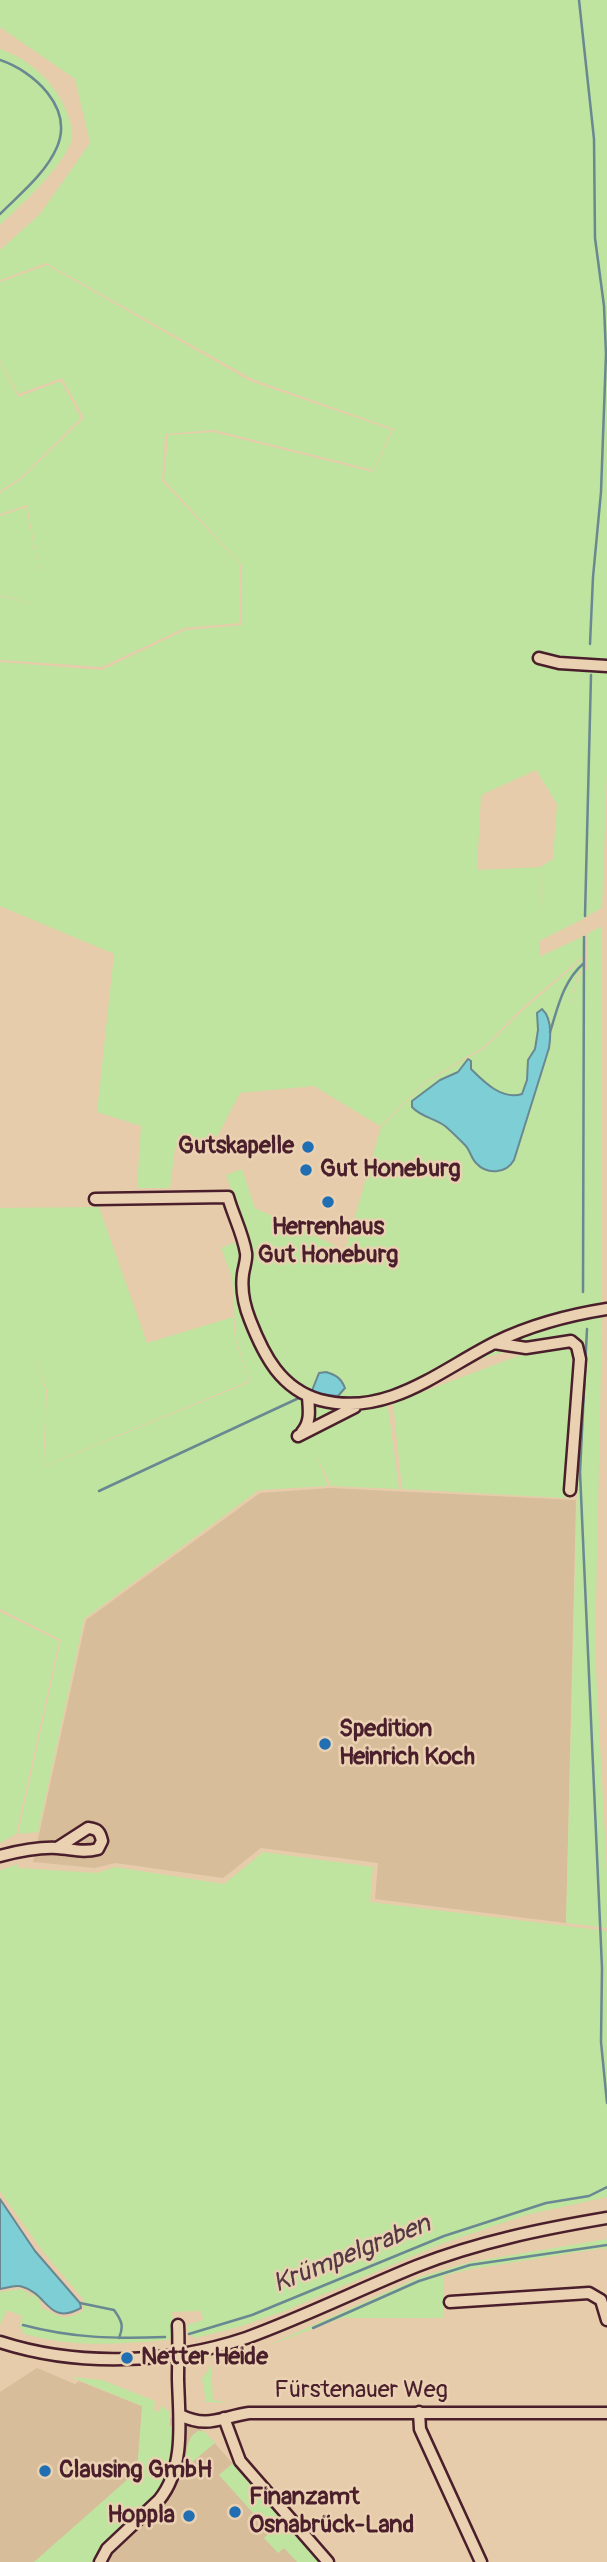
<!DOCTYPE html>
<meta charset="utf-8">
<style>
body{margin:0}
canvas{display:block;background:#e6ccaa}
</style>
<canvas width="607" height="2562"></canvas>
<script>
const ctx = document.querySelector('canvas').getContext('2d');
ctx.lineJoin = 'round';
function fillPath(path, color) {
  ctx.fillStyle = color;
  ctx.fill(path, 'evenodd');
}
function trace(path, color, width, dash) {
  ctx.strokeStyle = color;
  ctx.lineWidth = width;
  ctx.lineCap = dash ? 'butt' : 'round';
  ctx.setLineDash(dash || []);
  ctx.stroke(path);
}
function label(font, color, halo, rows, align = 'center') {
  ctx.font = font + ' Pangolin,sans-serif';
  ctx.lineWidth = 5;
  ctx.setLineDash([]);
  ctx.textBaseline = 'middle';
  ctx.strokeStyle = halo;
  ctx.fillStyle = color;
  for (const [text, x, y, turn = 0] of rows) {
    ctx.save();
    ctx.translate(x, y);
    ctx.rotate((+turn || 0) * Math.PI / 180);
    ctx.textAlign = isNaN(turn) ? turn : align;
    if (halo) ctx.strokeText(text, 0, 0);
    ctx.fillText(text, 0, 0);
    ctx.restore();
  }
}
const built = new Path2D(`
 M330 1488 576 1500 566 1923 375 1899 378 1863 261 1848 223 1878 115 1863 95 1868 33 1862 86 1620 260 1493Z
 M37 2368 75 2384 79 2381 204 2431 320 2562H0V2392Z`);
const green = new Path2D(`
 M0 0H607V772L602 908 584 918 587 843 583 919 539 941V957L586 935V954L523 1007 485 1046 425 1082 380 1126 314 1086 240 1093 218 1135 175 1148 170 1188H137L141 1126 97 1112 114 954 0 906V662L102 670 185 630 242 625 241 564 164 480 168 435 213 432 373 472 394 429 252 379 46 263 0 280V250L40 214 90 143 75 79 0 27ZM536 770 557 804 553 859 542 866 540 914 541 867 477 870 481 795Z
 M0 49C31 60 57 84 68 115 71 124 74 133 71 142 60 170 22 204 0 225Z
 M47 265 250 381 392 430 373 470 214 430 165 434 162 481 240 564V623L184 628 102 667 0 660V596L45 607 0 595V516L26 507 42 586 27 505 0 514V493L20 480 84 418 62 378 18 394 0 360V282Z
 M0 362 18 397 61 381 81 418 20 478 0 491Z
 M602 926V1318L595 1650 607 1875V1928L566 1923 577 1486 571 1477 580 1360 578 1338 565 1335 438 1371 387 1399 399 1489 331 1486 316 1455 328 1486 259 1490 84 1619 38 1832 18 1834 61 1640 0 1609V1208L99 1207 147 1343 233 1317 235 1340 249 1381 44 1466 47 1390 34 1355 46 1391 43 1467 250 1382 236 1339 232 1278 221 1248 248 1237 226 1175 242 1169 255 1208 345 1250 381 1127 425 1083 485 1048 523 1010 586 956V968L577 975 570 1013 578 976 587 969V934Z
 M565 1347 573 1354 565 1498 402 1489 393 1403 518 1356Z
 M0 1612 59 1641 16 1834 0 1843Z
 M263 1852 373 1867 370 1902 607 1931V2197L526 2215 441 2244 282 2312 238 2327 195 2338 189 2334 187 2325 203 2320 201 2311 172 2312 174 2333 168 2340C115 2344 77 2348 24 2334L20 2327 22 2316 7 2310 0 2325V2292L20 2289 29 2293 26 2303 30 2294 38 2297 42 2308C61 2317 65 2322 84 2310V2300L44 2253 0 2191V1870L18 1864V1868L97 1873 115 1867 224 1884Z
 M607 2239V2250L604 2248 471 2269 443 2276V2318H342L267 2346 420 2277 471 2262Z
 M211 2365 213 2400 229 2403 206 2402 202 2379Z
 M71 2377 102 2380 155 2401 154 2410 160 2412 161 2405 170 2412V2426H174C172 2483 162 2491 121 2528 110 2538 99 2547 95 2562H34L137 2471 142 2406Z
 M198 2431H204L215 2443 185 2468C187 2455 185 2438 198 2431Z
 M233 2463 320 2562H297L284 2548 278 2553 264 2538 270 2532 219 2475Z`);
const water = new Path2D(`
 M542 1009C552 1018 551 1035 549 1048L514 1160C506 1174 487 1175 476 1163 471 1158 470 1150 465 1145 459 1139 451 1131 445 1126 434 1118 421 1117 412 1107V1101L440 1080 458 1072 468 1059 471 1061V1069C485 1083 502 1100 522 1094L527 1080 528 1060 535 1049 538 1030 537 1013Z
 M326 1372C336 1375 341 1378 345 1388L338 1396 311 1393 319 1373Z
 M0 2199 35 2251 80 2303 81 2308C48 2326 48 2294 23 2287 16 2284 7 2288 0 2289Z`);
const stream = new Path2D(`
 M579 0 594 139 595 238 604 306 606 354 601 492 593 577 590 644
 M0 60C33 71 74 107 57 147 46 173 20 194 0 214
 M585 916 591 675
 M550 1032C558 1007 563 981 584 963
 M583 1292 584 937
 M587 1329 580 1472 602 1968 601 2042 607 2103
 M99 1491 301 1397
 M80 2303 114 2310C122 2321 124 2326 119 2338
 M23 2325C72 2338 114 2339 165 2337
 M313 2328 419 2281 470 2265 607 2245
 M189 2334 252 2315 444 2236 546 2203 589 2196 607 2187`);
const minor = new Path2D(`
 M539 658 559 663 607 666
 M95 1199 228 1197C233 1215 243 1234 246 1253 247 1259 244 1267 243 1274 241 1289 244 1305 250 1320 264 1356 281 1389 320 1400 387 1418 440 1370 496 1342 531 1325 569 1315 607 1309
 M494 1343 526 1348 571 1341 577 1346 580 1359 570 1490
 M302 1432C311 1422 309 1410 308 1397
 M298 1436 355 1407
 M0 1856C19 1851 38 1847 57 1848 72 1849 83 1853 98 1849L102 1841C100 1832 98 1829 88 1828L57 1848
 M450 2302 589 2293 601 2300 607 2320
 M0 2342C77 2367 169 2364 246 2338 304 2317 360 2289 417 2266 478 2242 542 2229 607 2218
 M419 2412 420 2429 481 2562
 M180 2415C208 2429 221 2417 249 2413H607
 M224 2418 240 2461 328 2562
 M100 2562 107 2549 159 2500C186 2467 179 2419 178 2379 178 2361 179 2343 178 2325`);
const markers = [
 [308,1147,7,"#1f6fb2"],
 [306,1170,7,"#1f6fb2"],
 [328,1202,7,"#1f6fb2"],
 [325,1744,7,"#1f6fb2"],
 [127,2358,7,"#1f6fb2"],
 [45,2471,7,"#1f6fb2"],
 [235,2512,7,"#1f6fb2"],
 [189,2516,7,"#1f6fb2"]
];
const poiNames = [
 ["Gutskapelle",294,1147,"right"],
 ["Gut Honeburg",320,1170],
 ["Herrenhaus",328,1228,"center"],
 ["Gut Honeburg",328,1256,"center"],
 ["Spedition",339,1730],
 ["Heinrich Koch",339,1758],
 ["Netter Heide",141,2358],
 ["Clausing GmbH",59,2471],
 ["Finanzamt",249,2498],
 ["Osnabrück-Land",249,2526],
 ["Hoppla",175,2516,"right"]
];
const streetNames = [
 ["Fürstenauer Weg",361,2391]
];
const waterNames = [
 ["Krümpelgraben",352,2255,-22]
];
fillPath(built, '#d8bd9b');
fillPath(green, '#bfe49f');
fillPath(water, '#7dced5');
trace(water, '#698891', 2);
trace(stream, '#698891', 2.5);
trace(minor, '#4a1f2b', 15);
trace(minor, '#ead1b2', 10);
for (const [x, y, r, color] of markers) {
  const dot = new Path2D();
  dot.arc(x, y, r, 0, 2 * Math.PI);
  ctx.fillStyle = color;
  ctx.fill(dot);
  trace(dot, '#ead1b2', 2.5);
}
label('bold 24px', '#4a1f2b', '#ead1b2', poiNames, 'left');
label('24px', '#4a1f2b', '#ead1b2', streetNames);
label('italic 26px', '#523944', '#ead1b2', waterNames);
</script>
